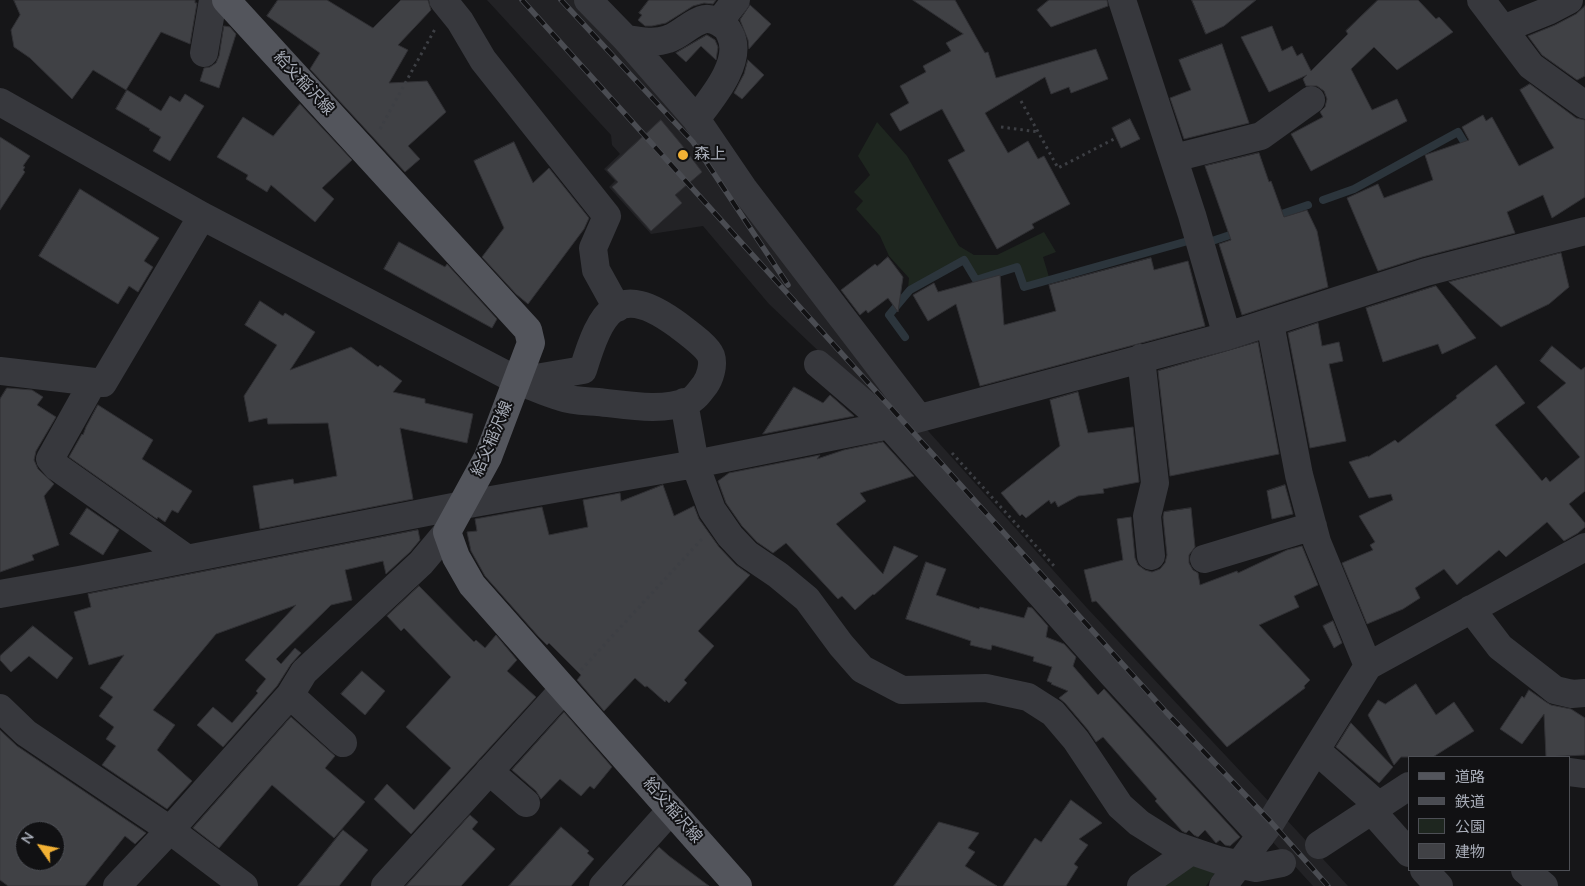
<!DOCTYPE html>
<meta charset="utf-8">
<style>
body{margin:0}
#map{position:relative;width:1585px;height:886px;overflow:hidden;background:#161618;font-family:"Nunito Sans","Noto Sans JP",sans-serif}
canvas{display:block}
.legend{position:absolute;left:1408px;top:756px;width:162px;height:115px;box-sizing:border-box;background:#111113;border:1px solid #4d4f55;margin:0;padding:6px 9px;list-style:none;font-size:15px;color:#a8adb8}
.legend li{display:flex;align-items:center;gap:10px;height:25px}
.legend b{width:25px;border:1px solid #4d4f55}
.north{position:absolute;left:15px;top:821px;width:50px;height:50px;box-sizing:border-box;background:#111113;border:1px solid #4d4f55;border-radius:50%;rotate:303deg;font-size:14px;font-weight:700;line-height:20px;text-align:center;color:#a8adb8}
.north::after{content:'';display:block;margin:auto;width:18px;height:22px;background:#f2b134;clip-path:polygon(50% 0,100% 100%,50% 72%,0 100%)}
</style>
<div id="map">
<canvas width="1585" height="886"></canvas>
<ul class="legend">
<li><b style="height:6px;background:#53555c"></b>道路</li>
<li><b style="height:6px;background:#4a4c52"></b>鉄道</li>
<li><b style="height:14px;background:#1e261f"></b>公園</li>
<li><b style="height:14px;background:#404145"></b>建物</li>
</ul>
<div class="north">N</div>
</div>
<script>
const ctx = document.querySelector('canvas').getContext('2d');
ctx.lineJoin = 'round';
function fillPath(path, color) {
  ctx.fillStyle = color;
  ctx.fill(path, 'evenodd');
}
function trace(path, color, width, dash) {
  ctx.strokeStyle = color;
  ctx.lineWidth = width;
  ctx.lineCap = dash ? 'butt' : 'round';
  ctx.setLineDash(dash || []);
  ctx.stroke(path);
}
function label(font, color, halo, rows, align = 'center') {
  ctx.font = font + ' "Nunito Sans","Noto Sans JP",sans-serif';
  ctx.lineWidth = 4;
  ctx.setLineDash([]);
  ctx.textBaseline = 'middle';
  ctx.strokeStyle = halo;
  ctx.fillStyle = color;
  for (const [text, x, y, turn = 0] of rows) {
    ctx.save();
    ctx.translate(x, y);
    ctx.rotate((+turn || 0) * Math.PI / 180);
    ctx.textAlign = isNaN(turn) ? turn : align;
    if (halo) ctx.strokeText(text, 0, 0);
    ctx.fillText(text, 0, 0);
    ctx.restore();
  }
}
const built = new Path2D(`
 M487 0H578L687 114 912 415 891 420 769 304 703 226 651 234 609 187 615 181 604 169 620 154 612 145 611 135Z
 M921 423 1087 608 1273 806 1259 825 899 429Z
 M1285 818 1348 886H1313L1270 839Z`);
const green = new Path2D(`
 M877 122 907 156 959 246 974 255H997L1044 232 1056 252 1043 257 1049 277 1026 284 1018 264 977 278 964 258 908 289 909 278 889 256 880 236 856 209 863 201 854 192 870 175 858 156Z
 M1192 859 1218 869 1206 886H1154Z`);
const stream = new Path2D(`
 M1323 200 1354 189 1458 132 1469 150
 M1275 219 1279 215 1308 205
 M1212 241 1239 232
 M905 337 889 315 910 290 964 260 976 280 1017 267 1024 287 1188 241`);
const building = new Path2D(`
 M14 0H195V3H197L190 44 161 32 126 90 93 70 72 99 30 58 14 47 11 30 20 15Z
 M278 0H327L373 28 401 0H428L431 10 398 45 408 50 389 83 427 81 446 112 408 146 420 159 405 172 310 69 320 53 267 16Z
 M649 0H716L713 4 704 3 693 6 666 23 652 26H645L638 20 642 15 639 13Z
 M913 0H955L985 53 988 52 996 78 1096 49 1108 79 1071 93 1069 87 1051 94 1045 77 985 113 1008 153 1028 141 1038 159 1044 156 1070 204 1032 224 1034 228 997 249 948 160 965 151 942 109 900 131 890 114 909 103 900 86 926 72 923 66 951 51 946 43 963 34Z
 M1049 0H1107L1108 6 1051 27 1037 10Z
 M1192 0H1256L1224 26 1206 34Z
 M1378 0H1418L1436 19 1439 17 1453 32 1397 70 1374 47 1351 69 1372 110 1397 99 1407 121 1311 171 1291 134 1323 117 1320 112 1325 107 1327 99 1324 91 1317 86H1306L1303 79 1307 75 1269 92 1241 37 1272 26 1282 51 1292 46 1297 56 1302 53 1311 71 1348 34 1346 31Z
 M750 5 771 24 749 49 748 40 740 20Z
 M1585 6V76L1577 80 1542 55 1528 36 1555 25 1576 14Z
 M224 26 230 27 236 34 219 88 200 81 204 68 210 67 216 63 219 56Z
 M707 35 715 40 718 47 716 60 701 46 686 62 676 53Z
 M1222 44 1249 123 1184 139 1170 98 1191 90 1179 60Z
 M748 60 764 75 742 99 734 93 744 74Z
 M1530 84 1576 118 1585 120V197L1552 218 1543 195 1507 212 1515 233 1422 257 1378 271 1347 198 1378 184 1384 198 1433 180 1425 155 1469 140 1462 127 1483 115 1486 121 1492 117 1519 166 1554 148 1520 90Z
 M127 90 161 111 170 96 180 102 185 94 204 106 170 161 153 151 161 137 149 130 150 129 116 109Z
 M300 104 352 160 322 188 334 199 315 222 271 185 267 192 246 179 248 175 217 157 243 117 273 136Z
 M1130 119 1140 139 1121 148 1112 128Z
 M661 120 681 144 702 172 675 195 682 203 651 231 612 187 618 182 607 170Z
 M0 137 30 156 23 166 25 167 23 170 25 172 0 210Z
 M514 142 533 183 549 168 589 218 584 229 528 304 516 294 482 257 504 228 474 161Z
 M1259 153 1269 182 1271 181 1284 217 1307 210 1317 231 1328 287 1242 315 1219 244 1231 240 1205 166Z
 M80 189 159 238 144 261 153 267 138 292 129 286 118 304 39 256Z
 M399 242 445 267 447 264 497 319 492 328 384 269Z
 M1561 253 1569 287 1549 304 1501 327 1449 282Z
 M888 257 903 277 898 312 888 298 868 313 866 310 860 315 841 290 875 264 877 266Z
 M1151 258 1154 270 1188 261 1205 326 980 386 956 304 928 321 913 295 934 283 938 292 1000 275 1004 325 1056 311 1049 285Z
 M1436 286 1476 338 1442 354 1438 344 1383 362 1366 308Z
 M260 301 283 316 285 313 315 332 290 370 351 347 378 367 380 365 402 381 393 392 425 399V403L473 414 467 443 400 428 413 499 260 529 253 486 293 479 294 484 337 476 328 423 268 424 267 418 249 422 244 396 277 345 245 325Z
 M1318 323 1322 346 1339 342 1343 361 1329 364 1346 441 1310 448 1288 333Z
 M1258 342 1279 454 1170 476 1158 371Z
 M1552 346 1581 370 1585 367V491L1569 504 1585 523V527L1578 533 1564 541 1547 522 1506 557 1499 550 1457 585 1444 569 1415 588 1420 598 1403 609 1367 624 1342 563 1373 550 1370 545 1375 542 1359 516 1393 500 1391 494 1369 498 1349 462 1368 456V457L1395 440 1398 443 1457 398 1456 396 1496 365 1525 403 1495 425 1542 481 1546 477 1550 482 1580 457 1537 407 1566 383 1540 361Z
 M794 387 823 403 830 395 854 416 763 434Z
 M7 388 32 390 43 397 37 405 56 417 36 451 34 460 38 469 54 484 44 496 59 545 32 555 34 560 0 572V399Z
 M1078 392 1088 433 1133 427 1139 482 1103 489 1104 493 1078 496 1058 507 1055 501 1051 504 1049 500 1026 518 1022 514 1020 516 1001 493 1060 446 1050 400Z
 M98 405 153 440 142 459 192 491 178 513 172 510 165 522 158 517 157 519 69 457 82 434 83 435 86 427Z
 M883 442 914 476 860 493 866 501 836 524 883 574 894 546 918 556 874 595 873 594 855 610 842 596 838 599 786 543 773 553 757 542 742 526 726 503 718 481 729 473 820 455 817 459 844 450Z
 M663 485 674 516 694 506 699 519 719 547 736 565 750 575 698 631 714 646 684 680 687 683 669 703 666 700 665 702 647 686 645 687 635 678 604 711 577 680 581 675 549 643 547 645 538 636 485 576 471 551 467 532 477 531 475 519 542 507 549 535 588 527 583 500 620 493 621 501Z
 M1285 485 1293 514 1272 519 1267 491Z
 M87 508 119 530 103 555 70 534Z
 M1191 508 1195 547 1189 555V563L1193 570 1198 573 1200 585 1237 571 1238 573 1287 550 1302 546 1318 585 1294 596 1299 607 1259 625 1310 680 1304 686 1305 688 1227 747 1096 601 1092 602 1084 570 1123 560 1117 519 1131 517 1135 558 1138 565 1145 570 1152 572 1160 569 1165 563 1167 555 1163 517 1164 512Z
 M418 530 420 540 410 552 386 574 383 561 345 570 352 600 331 605 276 659 281 664 295 648 301 653 291 664 277 686 223 747 197 725 213 707 232 723 258 693 256 691 266 679 245 660 296 605 216 634 153 710 175 725 157 750 192 781 167 809 102 765 116 746 106 739 114 727 99 716 113 697 100 688 124 655 89 665 74 612 91 607 88 594Z
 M926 562 946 569 936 595 979 609 980 607 1024 618 1028 607 1032 608 1048 626 1046 637 1064 644 1076 657 1073 666 1098 695 1104 689 1240 837 1230 846 1225 845 1220 840 1216 843 1205 830 1198 837 1194 835 1189 830 1186 833 1182 831 1155 801 1157 799 1103 737 1096 742 1088 730 1065 703 1059 698 1068 691 1051 684 1052 683 1047 681 1052 667 1033 661 1034 657 992 645 991 650 970 645 971 641 906 619Z
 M419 586 474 642 476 640 485 648 496 635 517 660 507 671 536 697 411 834 374 799 387 784 414 810 451 768 406 727 451 677 404 628 401 631 387 616Z
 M1333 621 1342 643 1334 648 1323 626Z
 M33 626 73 658 57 679 29 656 11 672 0 660V656Z
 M362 671 385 691 365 715 341 694Z
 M1416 684 1436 715 1454 702 1474 731 1433 757H1401L1394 765 1368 715 1378 700 1385 704Z
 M1529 690 1546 702 1551 705 1571 709 1585 718V755L1546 757 1544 714 1522 744 1500 729 1522 696 1524 698Z
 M564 712 612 767 594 789 590 786 581 796 560 779 541 799 536 791 512 770Z
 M291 717 335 756 325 768 365 802 334 838 272 785 219 848 193 828Z
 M1351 723 1393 767 1379 783 1336 747Z
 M0 730 17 746 146 833 135 844 125 836 85 886H8L0 880ZM25 831H55V861H25Z
 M1071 800 1102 823 1079 839 1088 845 1074 864 1078 867 1066 886H1003L1035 838 1041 842Z
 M470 815 478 822 472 829 495 849 461 886H406Z
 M939 822 979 833 968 848 975 852 965 866 997 886H894Z
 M561 827 589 851 587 853 594 859 571 886H509Z
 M343 830 368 850 339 886H298Z
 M659 847 669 856 709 886H624Z`);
const path = new Path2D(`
 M1021 101 1058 168 1116 138
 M1001 127 1039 132
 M380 129 435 29
 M952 453 1055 567
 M581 670 702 539`);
const minor = new Path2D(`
 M443 0 460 21 483 60 607 216 593 248 596 270 617 308
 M588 0 626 39 696 119 743 188 919 418
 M1122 0 1192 215 1227 336
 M1481 0 1531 66 1585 105
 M719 22 736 0
 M1503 29 1548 11 1569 0
 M626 39C639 41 655 44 668 39 681 35 691 22 705 19 711 18 719 22 723 25 727 27 728 30 730 34 744 61 712 98 696 119
 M204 53 213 0
 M0 102 202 216 518 381C532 386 546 393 561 397 572 401 586 401 598 402 627 405 662 412 689 401 695 399 701 390 705 385 710 378 714 365 711 356 707 346 687 332 678 325 617 280 601 311 583 370L518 381
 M1174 158 1261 136 1311 100
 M1270 323 1299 475 1317 542 1368 666
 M1141 358 1155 483 1147 516 1151 556
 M818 364 889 425 1111 673 1261 836
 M0 371 103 383 202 216
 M93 382 50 459 57 467 186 558
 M684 402 695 464 712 510 730 536 747 554 778 575 807 599 841 645 862 669 902 690 986 688 1028 697 1053 713 1076 740 1120 806 1139 823 1174 845 1218 860 1256 868 1282 863
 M1204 559 1313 526
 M0 594 79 580 463 505 695 464 905 422 1227 336 1426 272 1585 231
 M1471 609 1500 647 1545 682 1555 690 1572 694 1585 693
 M290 695 343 743
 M0 708 26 733 170 830 244 886
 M1317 751 1378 805
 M489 771 526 803
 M1569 772 1585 774
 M1371 810 1409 853
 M1319 845 1409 786
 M1424 870 1439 886
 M1525 870 1544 886
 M117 886 170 830 290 695 304 672 421 563 447 532
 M385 886 564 689
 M603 886 671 810
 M1141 886 1191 851
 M1223 886 1271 822 1368 666 1585 547`);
const major = new Path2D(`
 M226 0 528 330 531 343 488 457 447 532 456 557 472 585 738 886`);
const rail = new Path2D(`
 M522 0 1166 712 1271 822 1328 886
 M561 0 693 142 788 285`);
const markers = [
 [683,155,6,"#f2b134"]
];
const streetNames = [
 ["給父稲沢線",303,84,47],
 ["給父稲沢線",493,439,-67],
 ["給父稲沢線",672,811,49]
];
const poiNames = [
 ["森上",694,155]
];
fillPath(built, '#222225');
fillPath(green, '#1e261f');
trace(stream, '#2c353c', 8);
fillPath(building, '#404145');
trace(building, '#303034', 1);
trace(path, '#3d3f44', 3, [2.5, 4]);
trace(minor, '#37383d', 28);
trace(major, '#53555c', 28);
trace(rail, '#4a4c52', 5.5);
trace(rail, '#111113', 4, [11]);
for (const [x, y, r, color] of markers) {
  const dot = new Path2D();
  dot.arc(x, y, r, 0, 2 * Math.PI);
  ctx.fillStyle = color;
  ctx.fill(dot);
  trace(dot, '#111113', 2);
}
label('16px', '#a8adb8', '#111113', streetNames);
label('16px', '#a8adb8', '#111113', poiNames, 'left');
</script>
